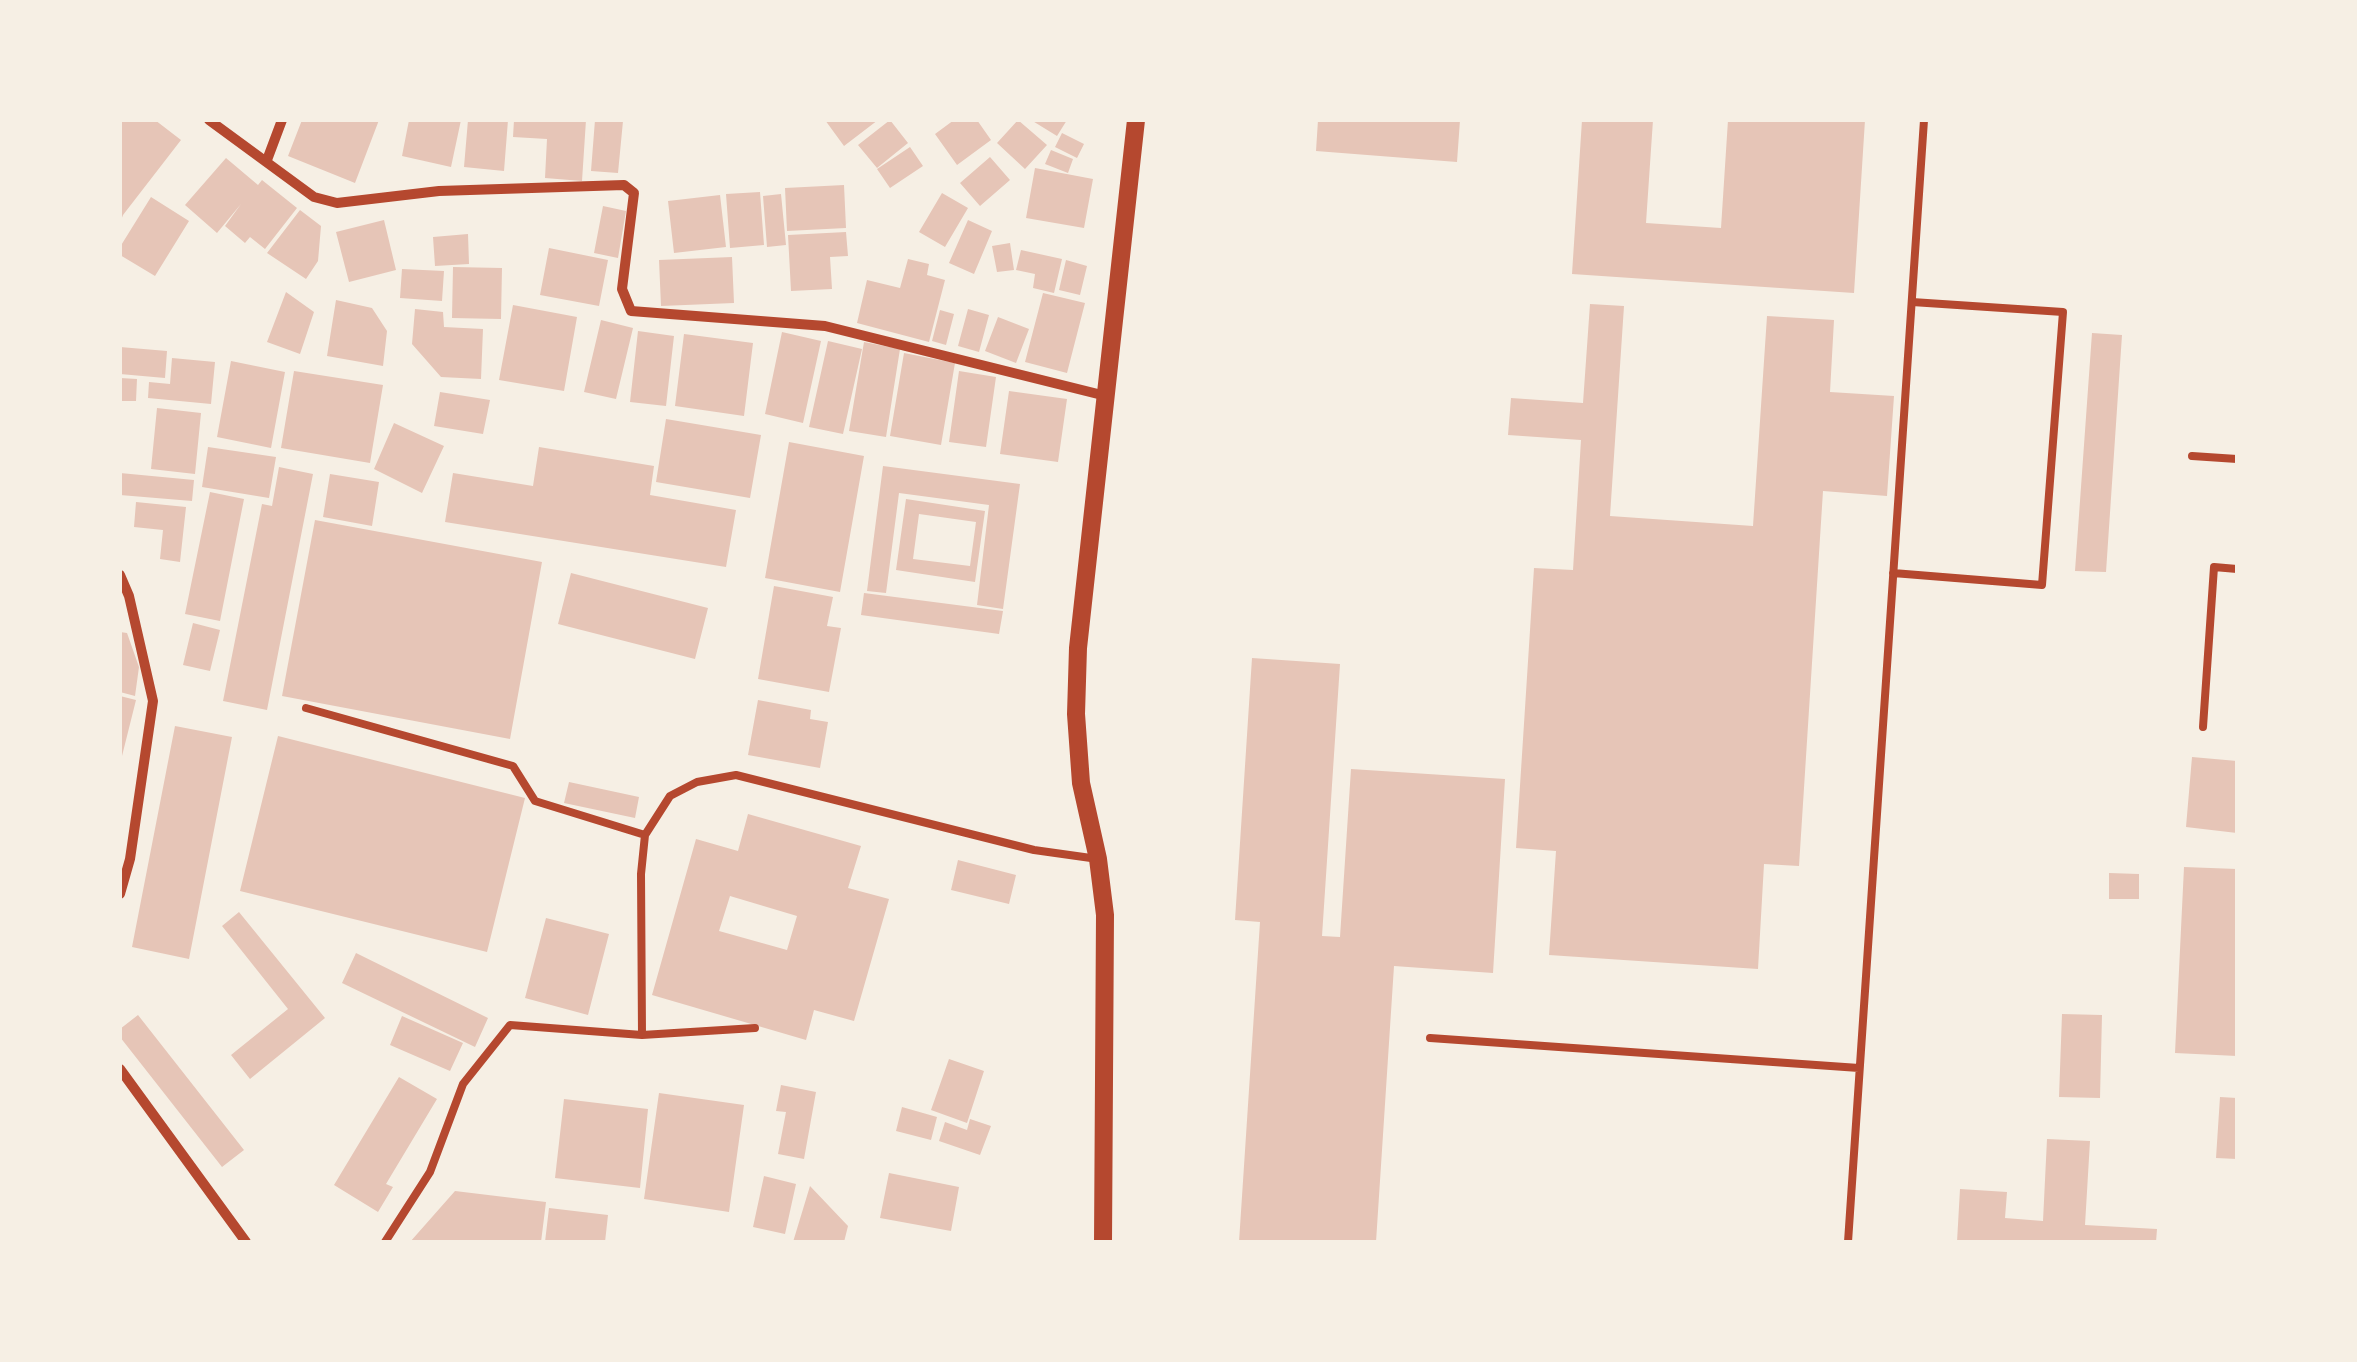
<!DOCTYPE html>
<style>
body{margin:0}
#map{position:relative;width:2357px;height:1362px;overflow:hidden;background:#f6efe4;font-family:"Nunito Sans",sans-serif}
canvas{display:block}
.frame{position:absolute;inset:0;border:122px solid #f6efe4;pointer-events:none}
</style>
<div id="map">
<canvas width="2357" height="1362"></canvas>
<div class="frame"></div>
</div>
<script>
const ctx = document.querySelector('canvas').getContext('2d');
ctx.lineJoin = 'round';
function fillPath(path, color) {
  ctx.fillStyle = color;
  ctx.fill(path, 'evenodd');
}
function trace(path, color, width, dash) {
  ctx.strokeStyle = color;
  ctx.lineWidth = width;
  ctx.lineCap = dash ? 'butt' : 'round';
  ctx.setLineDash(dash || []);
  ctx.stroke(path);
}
const building = new Path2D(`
 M120 120H155L181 140 123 215 120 223Z
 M302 120H379L355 183 288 156Z
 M409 120H461L451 167 402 156Z
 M468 120H508L504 171 464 167Z
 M514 120H586L582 181 545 178 547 139 513 137Z
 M595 120 623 121 618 173 591 171Z
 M825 120H878L844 146Z
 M890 120 908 143 877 168 858 145Z
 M954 120H977L991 140 957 165 935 134Z
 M1018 120 1047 145 1025 169 997 143Z
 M1031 120H1067L1057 136Z
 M1318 120H1460L1457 162 1316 151Z
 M1582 120H1653L1646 223 1721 228 1728 120H1865L1854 293 1572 274Z
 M1062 133 1084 144 1077 158 1055 147Z
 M910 147 923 166 890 188 877 169Z
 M1051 150 1073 159 1068 173 1045 164Z
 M990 157 1010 180 980 206 960 183Z
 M226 158 258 185 262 180 297 208 265 249 250 237 245 243 225 226 241 204 217 233 185 205Z
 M1035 168 1093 179 1084 228 1026 218Z
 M844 185 846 228 787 231 785 188Z
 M760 192 764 245 730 248 726 194Z
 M942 193 968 208 945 247 919 232Z
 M781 194 786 245 767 247 763 196Z
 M720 195 726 247 674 253 668 201Z
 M151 197 189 221 155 276 120 255V247Z
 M603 206 626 211 618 258 594 253Z
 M300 210 321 226 318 261 306 279 267 253Z
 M384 220 396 270 349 282 336 232Z
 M968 220 992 231 974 274 949 263Z
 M846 232 848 256 830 257 832 289 791 291 788 235Z
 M468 234 469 264 435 266 433 237Z
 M1010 243 1014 270 997 272 992 246Z
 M549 248 608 260 599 306 540 295Z
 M1021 250 1062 259 1054 293 1033 288 1035 274 1016 270Z
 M732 257 734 303 661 306 659 260Z
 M908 259 929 264 927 275 945 280 929 342 857 323 867 280 900 288Z
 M1066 260 1087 266 1080 295 1059 290Z
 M453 267 502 268 501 319 452 318Z
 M402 269 444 271 442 301 400 298Z
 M286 292 314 312 300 354 267 342Z
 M1043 293 1085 303 1067 373 1025 362Z
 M336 300 372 308 387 331 383 366 327 356Z
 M1590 304 1624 306 1610 516 1753 526 1767 316 1834 320 1830 392 1894 396 1887 496 1823 491 1799 866 1764 864 1758 969 1549 955 1556 851 1516 848 1534 568 1573 570 1581 440 1508 435 1511 398 1583 403Z
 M513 305 577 317 564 391 499 380Z
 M415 309 443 312 444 327 483 329 481 379 441 377 412 344Z
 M968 309 989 315 979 352 958 346Z
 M940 310 954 314 946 345 932 341Z
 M998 317 1029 329 1016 363 985 351Z
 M601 320 633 328 616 399 584 392Z
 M638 331 674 336 666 406 630 402Z
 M782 332 821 341 803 423 765 414Z
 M2092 333 2122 335 2106 572 2075 571Z
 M684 334 753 343 744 416 675 406Z
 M828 341 862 349 843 434 809 427Z
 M864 342 900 349 886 437 849 431Z
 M120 347 167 351 165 378 120 374Z
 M904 353 955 363 941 445 890 436Z
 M172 358 215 362 211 404 148 398 149 382 170 384Z
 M231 361 285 372 271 448 217 437Z
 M294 371 383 385 370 463 281 448Z
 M959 371 996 377 986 447 949 442Z
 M120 378 137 379 136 401H120Z
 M1009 391 1067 399 1058 462 1000 454Z
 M440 392 490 400 483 434 434 426Z
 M157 408 201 413 195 474 151 469Z
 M666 419 761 435 750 498 656 482Z
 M394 423 444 446 422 493 374 469Z
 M789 442 864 456 840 592 765 578Z
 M208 447 276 457 269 498 202 487Z
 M539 447 654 466 650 495 736 510 726 567 445 522 453 473 533 486Z
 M883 466 1020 484 1003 609 977 605 989 505 899 493 886 593 867 591Z
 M279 467 313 474 267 710 223 701 262 504 272 506Z
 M120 473 194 480 192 501 120 495Z
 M330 474 379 482 372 526 323 517Z
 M210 492 244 499 220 621 185 614Z
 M906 499 985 511 975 582 896 570ZM919 514 976 522 970 566 913 559Z
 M136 502 186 507 180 562 160 559 163 530 134 527Z
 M315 520 542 562 510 739 282 696Z
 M571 573 708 608 695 659 558 624Z
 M774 586 833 597 827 626 841 628 829 692 758 679Z
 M864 593 1003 611 999 634 861 615Z
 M193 623 220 630 210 671 183 665Z
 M120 632 127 633 139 667 135 696 120 692Z
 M1252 658 1340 664 1322 936 1340 937 1351 769 1505 779 1493 973 1394 966 1376 1242H1239L1260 922 1235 920Z
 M120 696 136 700 121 760H120Z
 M758 700 811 710 810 719 828 722 820 768 748 755Z
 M175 726 232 737 189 959 132 947Z
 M278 736 525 798 487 952 240 891Z
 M2192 757 2237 761V833L2186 827Z
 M569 782 639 797 635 818 564 803Z
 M748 814 861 846 848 888 889 899 854 1021 814 1010 806 1040 652 995 696 839 738 851ZM730 896 797 916 787 950 719 931Z
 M958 860 1016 875 1009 904 951 890Z
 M2184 867 2237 869V1056L2175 1053Z
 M2109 873 2139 874V899H2109Z
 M239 912 325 1018 250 1079 231 1055 288 1009 222 926Z
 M546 918 609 934 588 1015 525 998Z
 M356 953 488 1018 475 1047 342 983Z
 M2062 1014 2102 1015 2100 1098 2059 1097Z
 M138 1015 244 1150 222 1167 120 1037V1029Z
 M402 1016 463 1043 450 1071 390 1045Z
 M949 1059 984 1071 967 1123 931 1110Z
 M399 1077 437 1099 386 1184 393 1187 378 1212 334 1185Z
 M781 1085 816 1092 804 1159 778 1154 786 1112 776 1111Z
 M659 1093 744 1105 729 1212 644 1199Z
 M2220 1097 2237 1098V1159L2216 1158Z
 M564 1099 648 1109 640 1188 555 1178Z
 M902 1107 937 1117 931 1140 896 1131Z
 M970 1119 991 1126 980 1155 939 1141 945 1122 967 1130Z
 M2047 1139 2090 1141 2085 1225 2157 1229 2156 1242H1957L1960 1189 2007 1192 2005 1218 2043 1221Z
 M889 1173 959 1187 951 1231 880 1218Z
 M764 1176 796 1184 785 1234 753 1227Z
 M810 1186 848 1226 844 1242H793Z
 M455 1191 546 1202 541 1242H410Z
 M549 1208 608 1215 605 1242H545Z`);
const service = new Path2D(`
 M2192 456 2237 459
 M1893 573 2042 585 2063 312 1912 302
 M306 708 513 766 535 801 645 835
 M2203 727 2214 567 2237 569
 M642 1035 641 874 645 835 670 796 697 782 736 775 1034 850 1098 859
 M1430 1038 1859 1068
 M385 1242 430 1172 463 1084 510 1025 642 1035 755 1028
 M1848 1242 1924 120`);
const minor = new Path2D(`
 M209 120 314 197 337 203 439 191 624 185 634 193 622 289 631 311 825 326 1106 396
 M267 160 282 120
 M120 575 129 596 153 701 130 859 120 894
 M120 1069 246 1242`);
const tertiary = new Path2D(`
 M1103 1242 1105 915 1098 859 1081 783 1076 714 1078 648 1136 120`);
fillPath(building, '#e6c5b7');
trace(service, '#b5482f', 8);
trace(minor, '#b5482f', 10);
trace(tertiary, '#b5482f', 18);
</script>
